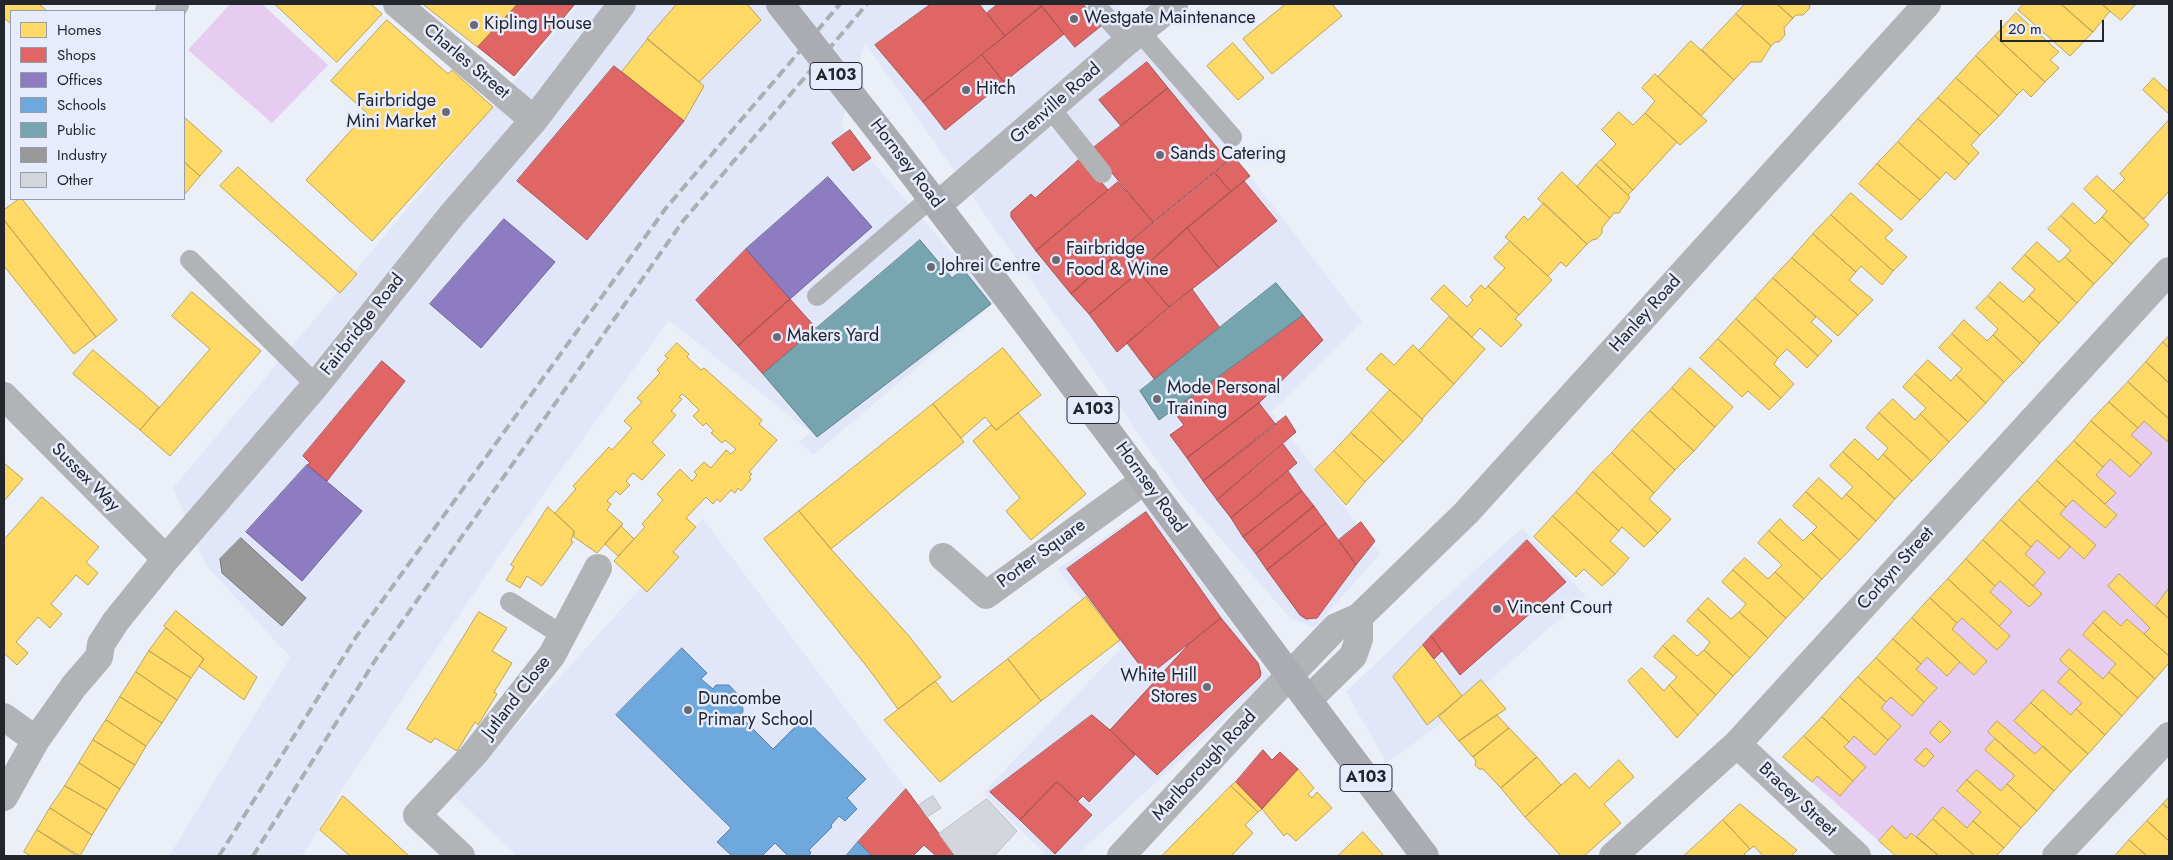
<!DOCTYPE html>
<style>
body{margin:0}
#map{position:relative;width:2173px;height:860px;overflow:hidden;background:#ebeff8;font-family:Jost,sans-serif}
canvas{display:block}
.frame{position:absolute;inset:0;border:5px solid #24262d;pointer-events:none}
.legend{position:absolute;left:10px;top:10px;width:175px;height:190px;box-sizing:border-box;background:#e6ecfd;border:1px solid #989daa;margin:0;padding:6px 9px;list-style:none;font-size:15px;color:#24262d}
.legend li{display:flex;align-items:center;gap:10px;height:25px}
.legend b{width:25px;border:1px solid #989daa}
.scale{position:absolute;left:2000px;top:20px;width:104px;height:22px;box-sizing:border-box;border:2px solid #24262d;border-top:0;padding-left:6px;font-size:15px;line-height:18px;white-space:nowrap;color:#24262d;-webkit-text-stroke:4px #e6ecfd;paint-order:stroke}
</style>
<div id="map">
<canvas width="2173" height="860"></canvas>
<div class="frame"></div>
<ul class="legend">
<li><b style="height:14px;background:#ffd966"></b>Homes</li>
<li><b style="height:14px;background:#e06666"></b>Shops</li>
<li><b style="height:14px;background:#8e7cc3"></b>Offices</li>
<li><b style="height:14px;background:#6fa8dc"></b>Schools</li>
<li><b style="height:14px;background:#76a5af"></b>Public</li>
<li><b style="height:14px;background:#999"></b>Industry</li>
<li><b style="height:14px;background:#d3d7dd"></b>Other</li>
</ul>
<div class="scale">20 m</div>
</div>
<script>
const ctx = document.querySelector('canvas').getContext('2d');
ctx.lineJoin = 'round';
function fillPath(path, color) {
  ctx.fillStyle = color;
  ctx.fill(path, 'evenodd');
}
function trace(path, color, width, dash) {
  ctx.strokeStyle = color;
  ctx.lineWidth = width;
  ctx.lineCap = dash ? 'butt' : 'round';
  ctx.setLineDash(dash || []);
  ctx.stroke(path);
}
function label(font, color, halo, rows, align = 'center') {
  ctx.font = font + ' Jost,sans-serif';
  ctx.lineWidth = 5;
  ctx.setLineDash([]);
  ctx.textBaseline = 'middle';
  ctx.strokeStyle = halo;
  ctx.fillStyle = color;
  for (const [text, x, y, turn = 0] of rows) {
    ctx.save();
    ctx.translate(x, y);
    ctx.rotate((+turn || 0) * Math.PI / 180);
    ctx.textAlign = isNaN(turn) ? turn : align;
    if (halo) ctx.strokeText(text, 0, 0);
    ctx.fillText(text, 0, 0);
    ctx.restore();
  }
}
const built = new Path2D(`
 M579 4H1118L1362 322 1271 412 1380 554 1315 627 1291 619 1177 489 865 43 841 126 995 302 813 455 799 442 810 432 669 320 501 553 348 780 302 856H169L290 657 205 564 173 488Z
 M1148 508 1270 677 1076 856H1047L983 793 1121 648 1057 569Z
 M703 519 906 789 846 856H517L453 795Z
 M1522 528 1586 596 1436 727 1387 763 1346 692 1427 614Z`);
const green = new Path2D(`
 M230 4H262L328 65 272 123 188 50Z
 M2144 421 2169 442V588L2156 606 2119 574 2127 603 2126 605 2150 628 2144 634 2127 619 2121 626 2093 623 2083 635 2116 664 2103 679 2069 649 2060 660 2070 669 2059 682 2082 703 2071 715 2043 690 2015 721 2043 746 2035 754 1997 721 1988 731 1995 739 1985 750 2015 776 2001 791 1977 770 1957 792 1981 812 1967 828 1943 807 1917 837 1911 833 1906 839 1892 826 1879 841 1812 782 1817 776 1840 795 1844 747 1854 736 1875 755 1901 726 1881 708 1891 697 1912 716 1937 688 1916 669 1927 657 1947 676 1960 662 1975 675 1987 661 1952 629 1962 618 1998 649 2010 636 1999 626 2012 612 1990 592 2000 581 2029 607 2041 594 2033 586 2045 572 2025 554 2037 540 2059 559 2070 547 2095 545 2060 514 2073 500 2104 528 2117 515 2105 504 2115 493 2096 475 2110 459 2130 477 2151 454 2131 435Z`);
const homes = new Path2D(`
 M4 4H39L47 11H11V24L4 18Z
 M275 4H371L382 14 337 62Z
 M423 4H518L478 47Z
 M677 4H747L761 20 699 82 647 39Z
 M1286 4H1332L1342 16 1272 74 1243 39Z
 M1745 4H1777L1793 18 1784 28 1785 35 1779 42H1775L1771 46 1736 14Z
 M1777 4H1809L1810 8 1803 15H1796L1793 18Z
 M2024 4H2061L2093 32 2070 56 2018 10Z
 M2061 4H2102L2110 11 2093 32Z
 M2102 4H2136L2121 20Z
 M2016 13 2059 52 2050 60 2059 68 2045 82 1995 36Z
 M1736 14 1771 46 1761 62H1751L1734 80 1702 50Z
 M387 20 448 74 452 70 493 107 372 241 306 180 367 113 331 81Z
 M1995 36 2045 82 2031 97 2023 89 2017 95 1976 56Z
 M648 39 704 86 684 121 622 72Z
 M1691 41 1734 80 1701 116 1658 77Z
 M1233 43 1264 78 1238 100 1207 66Z
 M1976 56 2017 95 1999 116 1956 78Z
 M1655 74 1707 121 1680 145 1645 113 1655 101 1642 88Z
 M1956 78 1999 116 1980 135 1938 98Z
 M2154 78 2169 92V114L2143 90Z
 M1938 98 1980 135 1971 145 1979 153 1969 164 1918 119Z
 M1619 112 1633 125 1645 113 1677 142 1633 190 1601 160 1616 144 1602 130Z
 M184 117 222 151 200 176 184 162Z
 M1918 119 1969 164 1955 180 1946 172 1940 179 1898 142Z
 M2169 120V191L2144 219 2113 191 2125 179 2120 174Z
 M1898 142 1940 179 1920 200 1877 164Z
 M1601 160 1633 190 1628 195 1596 165Z
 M184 162 200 176 184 195Z
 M1877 164 1920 200 1901 220 1859 184Z
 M1596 165 1630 197 1619 213H1614L1610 218 1577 187Z
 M238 167 357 274 340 293 220 186Z
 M1562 172 1610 218 1602 228V233L1597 239 1592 240 1587 244 1538 199Z
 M2097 176 2149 225 2131 244 2102 217 2107 211 2084 189Z
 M1851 193 1893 230 1885 238 1907 257 1893 271 1831 215Z
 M19 199H22L117 320 96 337 4 220V210Z
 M1544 203 1587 244 1566 267 1561 262 1548 276 1505 237 1524 216 1528 220Z
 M2073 203 2095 224 2102 217 2131 244 2113 264 2061 216Z
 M1831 215 1893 271 1882 285 1861 266 1856 272 1813 234Z
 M2061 216 2113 264 2094 284 2065 257 2071 250 2048 229Z
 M4 220 96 337 74 354 4 266Z
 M1813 234 1856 272 1849 280 1873 300 1858 315 1792 258Z
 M1510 241 1552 280 1519 315 1488 286 1505 268 1494 258Z
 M2037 242 2059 262 2065 257 2094 284 2077 303 2025 255Z
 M2025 255 2077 303 2059 323 2029 296 2035 289 2012 269Z
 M1792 258 1858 315 1838 336 1773 278Z
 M1773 278 1816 317 1811 322 1832 341 1818 356 1755 298Z
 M2000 282 2023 302 2029 296 2059 323 2040 343 1988 296Z
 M1444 285 1467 307 1473 300 1470 297 1481 285 1485 289 1488 286 1519 315 1515 319 1522 325 1501 347 1480 328 1472 337 1431 299Z
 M192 292 261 351 170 456 140 430 210 349 172 316Z
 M1988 296 2040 343 2023 363 1993 335 1998 329 1976 308Z
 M1755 298 1818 356 1807 368 1787 349 1778 358 1736 319Z
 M1449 317 1485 349 1454 384 1419 351Z
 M1736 319 1778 358 1774 364 1794 384 1781 398 1718 339Z
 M1964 320 1987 341 1993 335 2023 363 2004 382 1952 334Z
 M1952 334 2004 382 1986 403 1956 375 1962 369 1939 348Z
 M2169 336V348L2163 342Z
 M1718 339 1781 398 1769 410 1748 391 1742 397 1700 358Z
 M2163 342 2169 348V383L2146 362Z
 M677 343 689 354 687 357 701 370 704 368 762 420 759 424 777 440 749 472 752 474 749 477 751 479 741 491 738 488 735 493 731 490 720 502 717 499 713 504 706 497 686 518 696 527 673 552 679 557 647 592 614 561 645 527 642 524 663 500 657 494 680 469 692 481 697 475 694 472 704 462 711 468 726 450 731 454 736 449 725 440 722 443 711 433 714 431 706 423 703 426 693 416 699 410 686 397 682 394 679 397 682 399 671 411 676 415 652 442 665 455 642 480 633 473 626 481 630 485 620 495 616 491 607 501 611 504 607 510 623 524 597 553 574 537V531L555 513 576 489 573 486 609 447 612 450 632 428 624 421 642 402 637 398 660 373 657 370 668 358 665 356Z
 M1413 345 1454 384 1422 419 1366 369 1381 353 1394 365Z
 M1003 348 1041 395 996 430 985 417 961 438 933 404Z
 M93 350 159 407 140 430 73 374Z
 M1928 360 1951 381 1956 375 1986 403 1968 422 1915 374Z
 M2146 362 2169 383V419L2128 382Z
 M1690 368 1733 407 1715 427 1672 388Z
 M1915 374 1968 422 1949 442 1920 414 1926 408 1903 387Z
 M2128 382 2169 419 2168 442 2144 421 2138 428 2109 402Z
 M1672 388 1715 427 1694 451 1650 411Z
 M1390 390 1423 420 1403 442 1371 411Z
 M1893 399 1915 420 1920 414 1949 442 1931 461 1879 413Z
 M2109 402 2138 428 2131 435 2152 453 2141 465 2091 421Z
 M933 404 964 442 831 549 799 511Z
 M1371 411 1403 442 1384 462 1351 433Z
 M1650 411 1694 451 1675 470 1632 430Z
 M1018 413 1086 494 1031 540 1006 511 1020 498 973 441 991 425 996 430Z
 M1879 413 1931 461 1912 481 1883 454 1888 448 1866 428Z
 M2091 421 2141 465 2130 477 2110 459 2103 467 2074 441Z
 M1632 430 1675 470 1654 493 1612 453Z
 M1351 433 1384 462 1365 482 1334 451Z
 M1855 439 1878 460 1883 454 1912 481 1895 499 1843 452Z
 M2074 441 2103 467 2096 475 2116 493 2105 504 2056 460Z
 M1334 451 1365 482 1346 505 1315 470Z
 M1843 452 1895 499 1876 521 1846 494 1853 487 1830 466Z
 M1612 453 1654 493 1649 499 1671 519 1658 533 1593 472Z
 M2056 460 2117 515 2105 528 2073 500 2066 507 2037 481Z
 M4 463 23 479 4 501Z
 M1593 472 1658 533 1644 547 1622 527 1619 531 1576 492Z
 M1819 478 1842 499 1846 494 1876 521 1859 540 1806 492Z
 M2037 481 2066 507 2060 514 2096 545 2084 559 2019 500Z
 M1576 492 1619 531 1610 541 1629 558 1615 574 1553 516Z
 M1806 492 1859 540 1840 560 1811 533 1817 527 1793 506Z
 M42 497 99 547 86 562 98 573 88 585 76 575 51 604 62 614 50 628 38 617 16 642 28 653 17 665 5 654 4 656V540Z
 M2019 500 2070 547 2059 559 2037 540 2031 547 2001 520Z
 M548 507 574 531 571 541 573 542 542 586 527 576 520 588 506 580 514 567 511 565Z
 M799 511 831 549 909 636 941 677 898 709 868 668 764 539Z
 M1553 516 1615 574 1602 586 1584 569 1576 577 1534 537Z
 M1780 519 1803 541 1811 533 1840 560 1822 579 1769 531Z
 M2001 520 2031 547 2025 554 2045 572 2033 586 1983 540Z
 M621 526 634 539 618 556 605 544Z
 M1769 531 1822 579 1804 599 1775 572 1782 565 1758 543Z
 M1983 540 2042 594 2029 607 2000 581 1995 586 1966 559Z
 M1745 558 1768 579 1775 572 1804 599 1786 618 1733 570Z
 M1966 559 1995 586 1990 592 2012 612 1999 626 1948 579Z
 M1733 570 1786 618 1768 638 1739 612 1746 604 1722 582Z
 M2119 574 2169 619V656L2144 634 2150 628 2108 586Z
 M1948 579 2010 636 1997 650 1962 618 1957 623 1930 598Z
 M2169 588V619L2156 606Z
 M1086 597 1120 640 1041 701 1008 659Z
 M1708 598 1731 619 1739 612 1768 638 1750 658 1698 609Z
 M1930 598 1957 623 1952 629 1987 661 1974 675 1912 618Z
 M1698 609 1750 658 1733 676 1704 650 1710 642 1687 621Z
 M176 611 257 677 244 700 199 666 204 659 164 626Z
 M2104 611 2121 626 2127 619 2169 656V663L2155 679 2093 623Z
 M479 612 507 628 492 651 512 663 494 692 497 694 478 725 475 722 457 751 435 738 431 743 407 729Z
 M1912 618 1960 662 1947 676 1927 657 1921 664 1893 639Z
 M2093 623 2155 679 2138 698 2109 672 2116 664 2083 635Z
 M166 628 204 659 191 678 149 651Z
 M1674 635 1697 656 1704 650 1733 676 1716 695 1663 646Z
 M1893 639 1921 664 1916 669 1937 688 1924 702 1876 658Z
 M1423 645 1462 696 1427 725 1393 677Z
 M1663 646 1716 695 1698 715 1669 685 1677 677 1654 657Z
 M2069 649 2103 679 2109 672 2138 698 2122 716 2060 660Z
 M149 651 191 678 177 700 136 672Z
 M1876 658 1924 702 1912 716 1891 697 1886 702 1858 677Z
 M1008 659 1041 701 940 782 884 720 935 681 952 702Z
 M1642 668 1664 691 1669 685 1698 715 1677 738 1628 681Z
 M2070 669 2122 716 2105 735 2076 709 2082 703 2058 682Z
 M136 672 177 700 162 723 120 697Z
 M1858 677 1886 702 1881 708 1901 726 1888 740 1840 697Z
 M1481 680 1506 709 1459 741 1439 717Z
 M2043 690 2071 715 2076 709 2105 735 2088 754 2031 703Z
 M120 697 162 723 146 746 106 720Z
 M1840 697 1888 740 1875 755 1854 736 1849 742 1822 717Z
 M2031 703 2088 754 2071 772 2014 721Z
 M1497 715 1509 728 1473 757 1459 741Z
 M1822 717 1849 742 1844 747 1866 767 1853 781 1804 736Z
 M106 720 146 746 135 765 93 740Z
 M1940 721 1951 732 1940 743 1930 733Z
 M1997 721 2035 754 2043 746 2071 772 2054 791 1988 732Z
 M1509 728 1537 757 1501 788 1483 769H1479L1475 765 1476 761 1473 757Z
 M1804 736 1853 781 1840 796 1817 776 1812 782 1783 757Z
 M1995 739 2054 791 2037 811 2007 784 2015 776 1985 750Z
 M93 740 135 765 120 789 79 763Z
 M1926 748 1934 756 1924 767 1915 760Z
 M1537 757 1561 785 1525 817 1501 788Z
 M1619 760 1634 777 1604 804 1621 823 1584 856H1561L1525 817 1575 773 1589 788Z
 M79 763 120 789 107 810 65 786Z
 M1298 769 1314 788 1308 794 1312 798 1317 792 1332 808 1296 841 1287 833 1284 836 1262 809Z
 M1977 770 2001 791 2007 784 2037 811 2021 828 1967 780Z
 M1967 780 2021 828 2004 848 1973 821 1981 812 1957 791Z
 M1236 782 1262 809 1258 812 1231 786Z
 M65 786 107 810 92 835 50 808Z
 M1231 786 1258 812 1245 825 1253 833 1231 856H1162Z
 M343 796 371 821 409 856H350L320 830Z
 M2169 797V809L2163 804Z
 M1740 804 1797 850 1791 856H1763L1754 846 1750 849 1723 820Z
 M2163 804 2169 809V841L2147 821Z
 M1943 807 1967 828 1973 821 2004 848 1996 856H1975L1933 819Z
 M50 808 92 835 80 856 37 830Z
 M1933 819 1975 856H1939L1917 837Z
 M1723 820 1750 849 1744 854 1747 856H1684Z
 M2147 821 2169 841V856H2147L2129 840Z
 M1892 826 1906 839 1911 833 1939 856H1896L1879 841Z
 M37 830 77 856H31L24 852Z
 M1363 832 1384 856H1338Z
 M2129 840 2147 856H2115Z`);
const shops = new Path2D(`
 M518 4H575L514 76 478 47Z
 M931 4H979L1005 36 923 102 875 45Z
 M998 4H1040L1042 6 1005 36 987 13Z
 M1040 4H1083L1101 26 1075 47Z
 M1042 6 1064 34 1004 82 982 55Z
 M982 55 1004 82 945 130 923 102Z
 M1147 62 1168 88 1121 126 1099 100Z
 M614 66 684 121 587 240 517 181Z
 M1168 88 1228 161 1153 222 1092 149Z
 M850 130 871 158 853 171 832 143Z
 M1234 157 1250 176 1231 192 1215 173Z
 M1081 158 1108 190 1036 251 1011 217V212L1031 194 1035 198Z
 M1215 173 1231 192 1187 228 1146 266 1128 244Z
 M1244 181 1277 221 1219 268 1187 228Z
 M1118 182 1153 222 1071 294 1036 251Z
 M1187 228 1219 268 1169 307 1139 272Z
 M1128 244 1146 266 1089 314 1071 294Z
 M746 249 790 299 738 346 696 300Z
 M1139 272 1169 307 1117 352 1089 314Z
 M1192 289 1220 328 1155 380 1127 343Z
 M790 299 816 328 763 374 738 346Z
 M1303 315 1323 340 1259 403 1187 458 1170 435 1184 425 1173 411Z
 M382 361 405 381 327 481 307 465 310 463 303 456Z
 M1259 403 1276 425 1203 481 1187 458Z
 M1286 416 1296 432 1217 500 1203 481Z
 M1283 444 1297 463 1231 518 1217 500Z
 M1288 471 1302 491 1243 537 1231 518Z
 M1302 491 1314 506 1256 554 1243 537Z
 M1314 506 1326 523 1267 570 1256 554Z
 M1146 512 1221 618 1148 676 1067 569Z
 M1361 522 1375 541 1356 565 1339 540Z
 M1326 523 1356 565 1317 618 1306 619 1300 615 1267 570Z
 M1527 540 1566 582 1460 675 1431 636Z
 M1221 618 1258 663 1261 673 1260 677 1157 775 1110 730 1189 644Z
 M1431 636 1442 651 1434 659 1423 645Z
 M1092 715 1110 730 1135 755 1089 802 1083 796 1078 801 1057 782 1020 820 990 792Z
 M1263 750 1272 760 1280 752 1298 769 1262 809 1236 782Z
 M1057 782 1092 815 1055 854 1020 820Z
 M906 789 954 854 951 856H936L924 845 913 856H872L858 842Z`);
const offices = new Path2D(`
 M828 177 872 227 790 299 746 249Z
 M504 219 555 262 481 348 430 304Z
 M307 465 362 511 302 581 246 532Z`);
const schools = new Path2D(`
 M682 648 707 673 701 679 713 689 716 685H729L742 699 743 712 740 716 773 749 804 718 866 779 847 798 857 809 845 821 839 816 831 825 832 827 809 850 811 853 808 856H788L775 843 762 856H732L717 842 731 828 616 715Z
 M858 842 872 856H846Z`);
const public = new Path2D(`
 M920 240 952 278 963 269 991 304 817 437 763 374Z
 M1276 283 1303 315 1159 420 1140 391Z`);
const industry = new Path2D(`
 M241 538 306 598 282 626 222 573 220 559Z`);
const building = new Path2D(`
 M933 796 941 808 927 817 919 805Z
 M987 799 1017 831 994 856H955L939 834Z`);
const lane = new Path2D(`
 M1098 8 1128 41
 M1140 32 1232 137
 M1051 109 1102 173
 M190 260 316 385
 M817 296 932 197
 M510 602 562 635`);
const street = new Path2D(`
 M397 4 534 120
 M169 11 175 4
 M939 204 1128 41 1174 4
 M4 396 166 559
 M943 557 986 595 1145 480
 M4 717 36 740
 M1737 744 1857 856
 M4 797 36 740 74 686 99 657 101 644 116 621 166 559 316 385 451 216 534 120 622 4
 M461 856 417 815 474 754 552 655 598 568
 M1613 856 1737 744 2169 271
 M2056 856 2169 736`);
const secondary = new Path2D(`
 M1308 700 1353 656 1359 639V617
 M1121 856 1242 725 1336 627 1359 617 1466 513 1927 4`);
const primary = new Path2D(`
 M893 148C1074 382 1247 621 1425 856`);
const rail = new Path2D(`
 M219 856 356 637 666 208 840 4
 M253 856 376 659 683 221 867 4`);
const primaryBridge = new Path2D(`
 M780 4 893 148`);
const markers = [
 [1074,19,5,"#6a6c74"],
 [474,25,5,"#6a6c74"],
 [966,90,5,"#6a6c74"],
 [446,112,5,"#6a6c74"],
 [1160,155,5,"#6a6c74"],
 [1056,260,5,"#6a6c74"],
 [931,267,5,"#6a6c74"],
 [777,337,5,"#6a6c74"],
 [1157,399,5,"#6a6c74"],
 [1497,609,5,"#6a6c74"],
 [1207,687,5,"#6a6c74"],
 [688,710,5,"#6a6c74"]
];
const shields = [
 [836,76,52],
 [1093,410,52],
 [1366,778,52]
];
const shieldNames = [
 ["A103",836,76],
 ["A103",1093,410],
 ["A103",1366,778]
];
const poiNames = [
 ["Westgate Maintenance",1084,19],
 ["Kipling House",484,25],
 ["Hitch",976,90],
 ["Fairbridge",436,102,"right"],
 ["Mini Market",436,123,"right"],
 ["Sands Catering",1170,155],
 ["Fairbridge",1066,250],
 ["Food & Wine",1066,271],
 ["Johrei Centre",941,267],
 ["Makers Yard",787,337],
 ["Mode Personal",1167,389],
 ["Training",1167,410],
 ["Vincent Court",1507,609],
 ["White Hill",1197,677,"right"],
 ["Stores",1197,698,"right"],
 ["Duncombe",698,700],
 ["Primary School",698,721]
];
const streetNames = [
 ["Charles Street",466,62,40],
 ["Grenville Road",1056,104,-41],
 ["Hornsey Road",906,164,52],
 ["Hanley Road",1646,314,-48],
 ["Fairbridge Road",363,325,-52],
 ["Sussex Way",85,478,45],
 ["Hornsey Road",1150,488,54],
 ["Porter Square",1042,554,-36],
 ["Corbyn Street",1896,569,-48],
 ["Jutland Close",517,698,-52],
 ["Marlborough Road",1205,766,-47],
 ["Bracey Street",1797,800,43]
];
fillPath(built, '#e1e7f8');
fillPath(green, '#e7ccf1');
fillPath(homes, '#ffd966');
trace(homes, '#bda355', 1);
fillPath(shops, '#e06666');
trace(shops, '#a85355', 1);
fillPath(offices, '#8e7cc3');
trace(offices, '#6e6296', 1);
fillPath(schools, '#6fa8dc');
trace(schools, '#5881a8', 1);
fillPath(public, '#76a5af');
trace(public, '#5d7f88', 1);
fillPath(industry, '#999');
trace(industry, '#767679', 1);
fillPath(building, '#d3d7dd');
trace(building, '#b7bcc3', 1);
trace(lane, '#b2b3b7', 20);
trace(street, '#b2b3b7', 28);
trace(secondary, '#b1b3b7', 28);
trace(primary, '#aaacb1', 28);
trace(rail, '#acaeb2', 4, [10, 5]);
trace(primaryBridge, '#aaacb1', 28);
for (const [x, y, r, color] of markers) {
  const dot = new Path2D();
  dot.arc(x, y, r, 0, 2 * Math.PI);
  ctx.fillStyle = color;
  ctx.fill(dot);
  trace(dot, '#e6ecfd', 2);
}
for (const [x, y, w] of shields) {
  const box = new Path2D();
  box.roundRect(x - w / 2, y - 13.5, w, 27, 4);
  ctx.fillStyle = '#e6ecfd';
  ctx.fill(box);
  trace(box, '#24262d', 1);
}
label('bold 16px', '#24262d', null, shieldNames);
label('18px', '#24262d', '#e6ecfd', poiNames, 'left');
label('18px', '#24262d', '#e6ecfd', streetNames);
</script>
